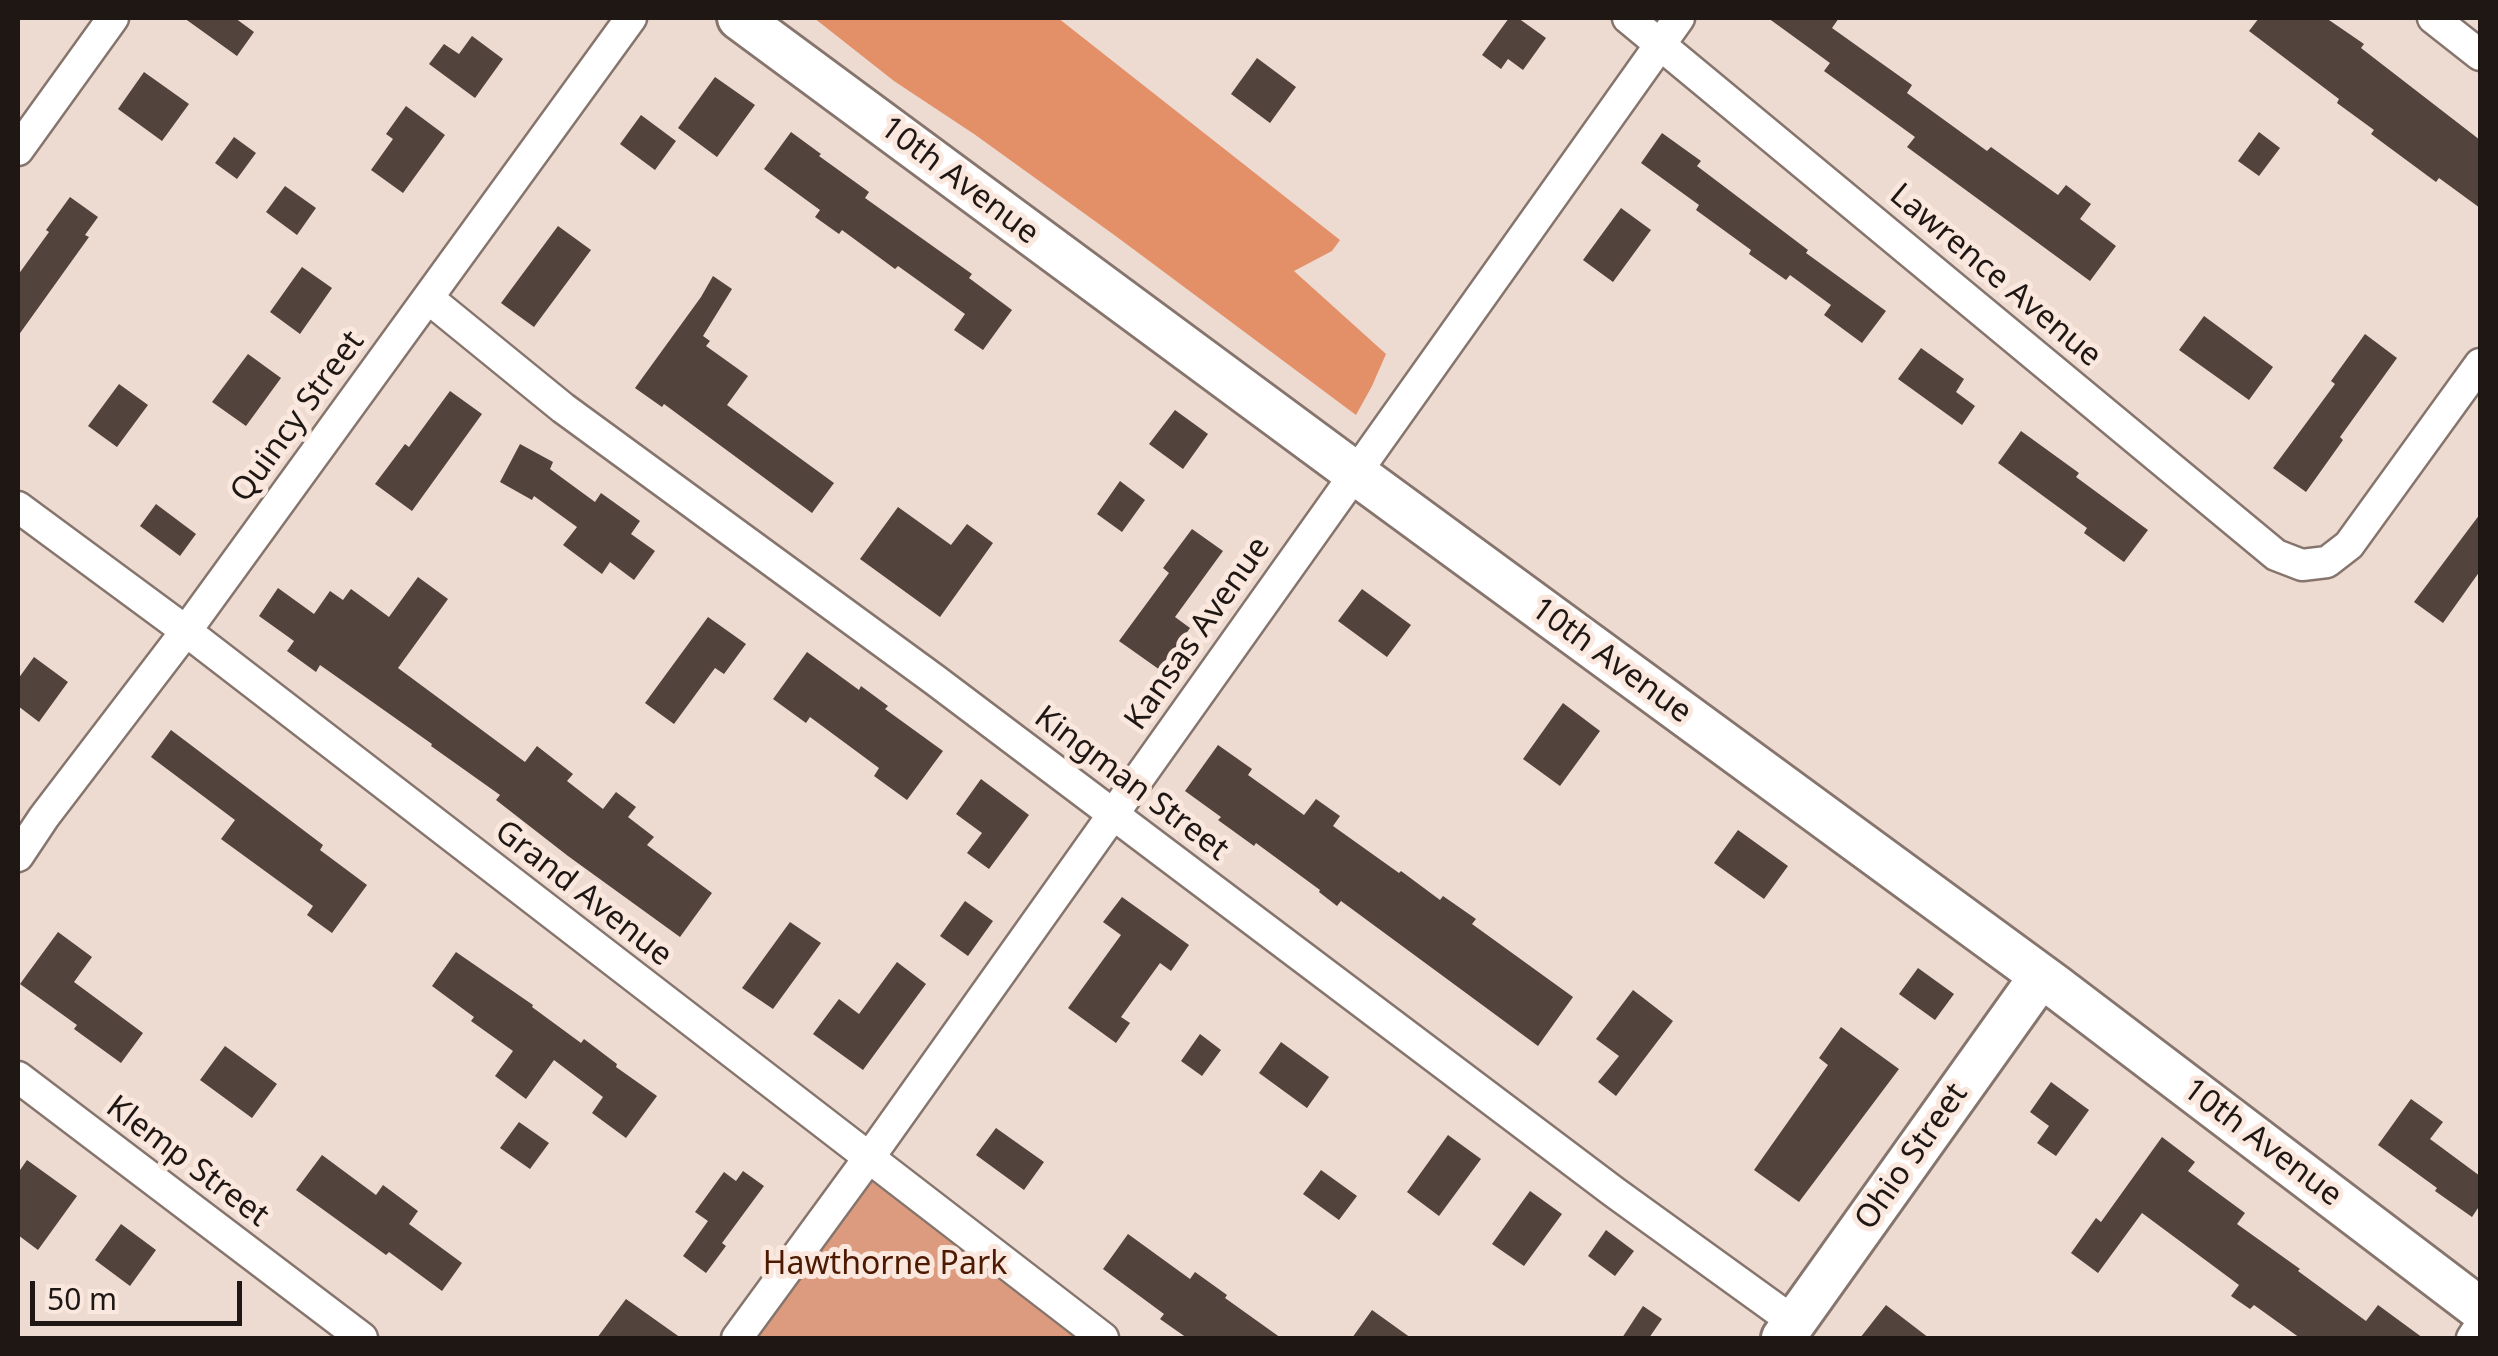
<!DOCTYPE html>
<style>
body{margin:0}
#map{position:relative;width:2498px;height:1356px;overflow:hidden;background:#eddad1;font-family:"Noto Sans",sans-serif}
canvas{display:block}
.frame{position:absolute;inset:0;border:20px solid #1e1714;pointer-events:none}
.scale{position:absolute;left:30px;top:1281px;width:212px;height:45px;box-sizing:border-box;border:5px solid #1e1714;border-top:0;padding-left:12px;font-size:30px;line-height:35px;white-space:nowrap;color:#1e1714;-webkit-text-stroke:8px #fae7de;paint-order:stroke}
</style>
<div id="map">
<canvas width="2498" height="1356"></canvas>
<div class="frame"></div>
<div class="scale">50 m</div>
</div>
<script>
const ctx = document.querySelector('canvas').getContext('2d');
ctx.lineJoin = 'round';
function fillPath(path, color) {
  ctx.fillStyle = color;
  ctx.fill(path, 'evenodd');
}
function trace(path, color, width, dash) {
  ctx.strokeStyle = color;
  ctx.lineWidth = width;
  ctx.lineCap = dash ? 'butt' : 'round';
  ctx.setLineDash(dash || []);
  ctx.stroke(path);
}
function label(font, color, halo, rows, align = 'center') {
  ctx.font = font + ' "Noto Sans",sans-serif';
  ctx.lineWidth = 10;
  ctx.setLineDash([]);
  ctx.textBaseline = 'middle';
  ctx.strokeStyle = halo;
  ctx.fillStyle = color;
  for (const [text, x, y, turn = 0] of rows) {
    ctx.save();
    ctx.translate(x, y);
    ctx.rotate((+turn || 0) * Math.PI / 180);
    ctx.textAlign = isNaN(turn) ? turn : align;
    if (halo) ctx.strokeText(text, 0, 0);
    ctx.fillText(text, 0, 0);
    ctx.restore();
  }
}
const green = new Path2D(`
 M868 1159 1103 1338H738Z`);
const forest = new Path2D(`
 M814 18H1058L1340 240 1332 251 1294 271 1386 354 1372 386 1356 415 1117 237 974 134 894 81Z`);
const building = new Path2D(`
 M184 18H235L254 32 237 56Z
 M1509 18H1518L1546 38 1523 70 1508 59 1501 69 1482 55Z
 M1768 18H1839L1832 28 1912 85 1907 93 1987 151 1991 147 2058 195 2066 185 2091 204 2080 219 2116 246 2090 281 1907 147 1915 137 1824 71 1830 63Z
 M2259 18H2326L2364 44 2361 48 2480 140V208L2439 178 2436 182 2371 134 2374 130 2337 103 2339 99 2249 31Z
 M472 36 503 59 475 98 429 64 444 44 459 54Z
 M1257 58 1296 87 1270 123 1231 94Z
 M144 72 189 104 162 141 118 109Z
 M715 77 755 105 717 157 678 128Z
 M406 106 445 135 403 193 371 170 393 139 386 134Z
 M641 115 676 141 655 170 620 144Z
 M791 132 821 154 819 156 869 192 865 198 972 274 969 278 1012 310 983 350 954 330 965 314 898 266 895 269 842 230 839 234 815 217 820 210 764 169Z
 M2259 132 2280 148 2259 176 2238 161Z
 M1662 133 1701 161 1697 166 1808 250 1806 253 1886 311 1862 343 1824 315 1831 305 1790 275 1786 280 1749 254 1751 250 1696 210 1699 205 1641 163Z
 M234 137 256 153 237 179 215 163Z
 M285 186 316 208 297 235 266 212Z
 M70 197 98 217 85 235 89 237 18 336V275L49 232 46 230Z
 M1621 208 1651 230 1613 282 1583 260Z
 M558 226 591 250 534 327 501 303Z
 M302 267 332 288 300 334 270 312Z
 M713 276 732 289 703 336 710 341 706 346 748 376 727 405 834 483 812 513 664 404 662 407 635 388 701 297Z
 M2204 316 2273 367 2249 400 2179 350Z
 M2365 334 2397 358 2340 437 2343 440 2306 492 2273 468 2335 384 2331 381Z
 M1921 348 1964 379 1956 392 1975 406 1962 425 1898 379Z
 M248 354 281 378 246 426 212 402Z
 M119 384 148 405 117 447 88 426Z
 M450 391 482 414 412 511 375 484 405 444 409 447Z
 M1175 410 1208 434 1183 469 1149 444Z
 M2021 431 2079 473 2076 477 2148 530 2124 562 2084 533 2087 528 1998 463Z
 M520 444 553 462 550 469 595 502 601 493 640 521 631 534 655 551 634 580 610 562 602 574 563 545 577 527 534 496 532 500 500 482Z
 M1120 481 1145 500 1122 532 1097 514Z
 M156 504 196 534 180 556 140 526Z
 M898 507 951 545 967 524 993 543 940 617 860 559Z
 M2480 514V571L2443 623 2414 602Z
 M1192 529 1223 551 1175 617 1190 628 1160 670 1119 641 1169 573 1163 568Z
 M418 577 448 599 398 668 525 762 537 746 573 774 567 781 603 809 616 792 636 807 628 817 654 837 647 845 712 893 680 937 568 856 496 800 500 795 431 746 432 744 320 665 316 672 287 651 294 641 259 616 278 588 314 614 330 591 343 600 351 589 389 617Z
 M1362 589 1411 625 1387 657 1338 621Z
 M708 617 746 644 724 674 715 668 674 724 645 703Z
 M807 652 859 690 861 686 888 706 885 709 943 751 907 800 874 776 879 768 810 717 806 723 773 699Z
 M34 657 68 682 39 722 18 706V679Z
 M1563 703 1600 731 1560 786 1523 759Z
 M171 730 323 845 320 850 367 885 332 933 307 915 313 906 221 839 235 820 151 757Z
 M1218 745 1252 769 1248 775 1304 815 1316 799 1340 816 1333 826 1399 873 1401 871 1440 900 1443 896 1476 919 1472 924 1573 997 1538 1046 1341 901 1337 906 1319 892 1320 890 1256 843 1254 846 1218 820 1221 817 1185 791Z
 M981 779 1029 815 989 869 967 853 982 833 956 814Z
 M1738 830 1788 866 1764 899 1714 863Z
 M1122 897 1189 945 1171 971 1160 963 1121 1017 1130 1023 1116 1043 1068 1008 1121 935 1103 922Z
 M965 901 993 921 968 956 940 936Z
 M790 922 821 943 773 1009 742 988Z
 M58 932 92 957 74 982 143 1033 121 1063 74 1029 77 1025 20 984Z
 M456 952 533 1005 532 1007 581 1043 584 1039 617 1064 616 1067 657 1096 626 1138 592 1113 603 1097 554 1060 526 1099 495 1076 513 1051 471 1021 474 1017 432 986Z
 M897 962 926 984 863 1070 813 1034 839 999 859 1014Z
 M1918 968 1954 994 1935 1020 1899 994Z
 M1633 990 1673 1021 1616 1096 1598 1082 1619 1056 1596 1039Z
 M1841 1027 1899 1069 1799 1202 1754 1170 1828 1065 1819 1058Z
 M1200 1034 1221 1050 1202 1076 1181 1061Z
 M1281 1042 1329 1077 1307 1108 1259 1073Z
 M225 1046 277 1084 252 1118 200 1080Z
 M2051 1082 2089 1110 2056 1156 2037 1143 2049 1126 2030 1112Z
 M2411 1099 2443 1122 2430 1139 2480 1176V1205L2472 1217 2435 1191 2437 1188 2378 1145Z
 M519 1122 549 1143 530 1169 500 1148Z
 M996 1128 1044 1162 1024 1190 976 1155Z
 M1448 1135 1481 1159 1439 1216 1407 1192Z
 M2162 1137 2195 1162 2188 1171 2245 1213 2237 1224 2300 1269 2298 1271 2366 1321 2378 1305 2423 1338H2300L2254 1305 2250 1309 2231 1296 2239 1285 2142 1213 2098 1273 2071 1253 2096 1218 2101 1222Z
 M322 1155 376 1195 383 1185 418 1211 409 1224 462 1263 442 1291 389 1252 386 1255 296 1190Z
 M27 1160 77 1196 38 1250 18 1235V1173Z
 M1321 1170 1357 1196 1339 1220 1303 1194Z
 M743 1171 764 1186 722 1243 726 1246 706 1273 683 1256 708 1221 695 1212 724 1172 736 1181Z
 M1530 1191 1562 1214 1524 1266 1492 1244Z
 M121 1224 156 1250 130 1286 95 1260Z
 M1606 1230 1634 1251 1615 1276 1588 1256Z
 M1128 1234 1190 1279 1195 1272 1227 1295 1225 1298 1281 1338H1187L1160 1319 1164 1314 1103 1269Z
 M626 1299 681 1338H597Z
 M1886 1305 1929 1338H1860Z
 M1643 1306 1662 1319 1649 1338H1622Z
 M1372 1310 1411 1338H1352Z`);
const street = new Path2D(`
 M1628 18 2276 555 2302 565 2327 562 2349 545 2480 364
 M2433 18 2480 55
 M18 150 113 18
 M428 298 563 408 935 680 1614 1192 1794 1322
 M18 507 186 631 1103 1338
 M18 856 44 817 186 631 631 18
 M18 1077 362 1338
 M737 1338 881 1141 1679 18
 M2472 1338 2480 1326`);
const secondary = new Path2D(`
 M739 18 1355 473 2055 986 2480 1309
 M1783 1338 2041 976`);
const streetNames = [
 ["10th Avenue",959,181,37],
 ["Lawrence Avenue",1995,276,40],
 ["Quincy Street",298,417,-54],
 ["Kansas Avenue",1198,634,-55],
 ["10th Avenue",1611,661,36],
 ["Kingman Street",1131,784,37],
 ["Grand Avenue",583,894,38],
 ["10th Avenue",2262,1143,37],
 ["Ohio Street",1912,1157,-55],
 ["Klemp Street",187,1162,37]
];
const parkNames = [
 ["Hawthorne Park",885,1265]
];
fillPath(green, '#dc9b7e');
fillPath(forest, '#e39069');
fillPath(building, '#52433c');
trace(street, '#86756d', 35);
trace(secondary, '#86756d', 48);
trace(street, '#fff', 30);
trace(secondary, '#fff', 42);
label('32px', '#1e1714', '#fae7de', streetNames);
label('32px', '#4d1900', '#fae7de', parkNames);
</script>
